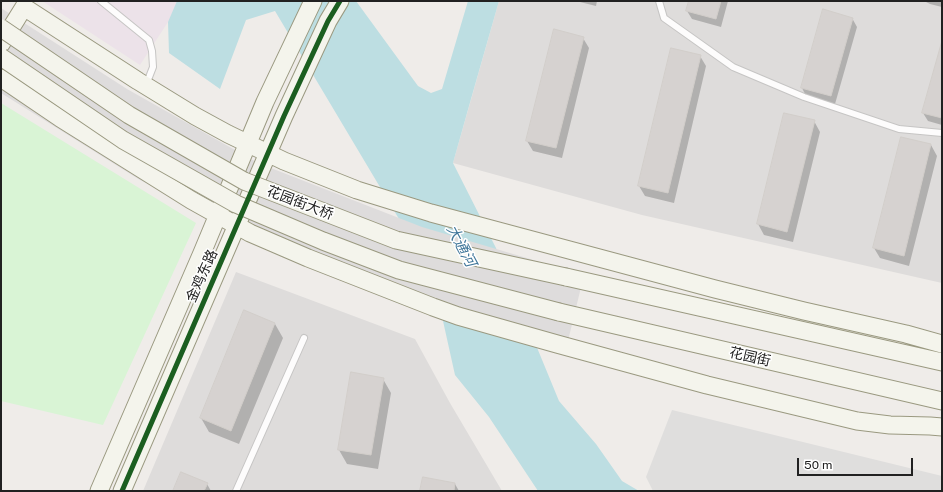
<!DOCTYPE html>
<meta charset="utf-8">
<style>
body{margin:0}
#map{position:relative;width:943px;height:492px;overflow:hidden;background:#efece9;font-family:"Public Sans",sans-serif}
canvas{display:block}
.frame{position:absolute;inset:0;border:2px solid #212121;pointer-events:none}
.scale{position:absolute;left:797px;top:458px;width:116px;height:18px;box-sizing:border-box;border:2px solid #212121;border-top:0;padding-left:5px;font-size:12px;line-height:14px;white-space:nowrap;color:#212121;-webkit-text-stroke:3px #fff;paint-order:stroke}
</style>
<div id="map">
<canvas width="943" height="492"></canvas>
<div class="frame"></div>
<div class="scale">50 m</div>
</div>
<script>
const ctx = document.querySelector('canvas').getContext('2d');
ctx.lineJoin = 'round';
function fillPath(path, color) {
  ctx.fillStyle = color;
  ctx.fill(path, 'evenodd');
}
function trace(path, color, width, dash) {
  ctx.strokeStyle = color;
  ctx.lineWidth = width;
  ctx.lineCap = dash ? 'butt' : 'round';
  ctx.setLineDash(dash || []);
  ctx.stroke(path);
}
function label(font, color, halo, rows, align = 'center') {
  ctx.font = font + ' "Public Sans","Noto Sans SC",sans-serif';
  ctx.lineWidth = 3;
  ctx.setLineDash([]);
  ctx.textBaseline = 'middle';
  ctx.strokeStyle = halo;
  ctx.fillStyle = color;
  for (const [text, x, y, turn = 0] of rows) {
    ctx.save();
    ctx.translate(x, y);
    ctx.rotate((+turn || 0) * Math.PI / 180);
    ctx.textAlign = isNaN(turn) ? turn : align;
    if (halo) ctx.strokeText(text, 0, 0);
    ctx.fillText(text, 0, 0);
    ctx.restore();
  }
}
const residential = new Path2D(`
 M499 1H942V283L642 215 453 163Z
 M236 272 415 339 450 403 502 491H143Z`);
const industrial = new Path2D(`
 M42 1H283L168 22 140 65Z`);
const park = new Path2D(`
 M1 103 196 223 103 425 1 401Z`);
const parking = new Path2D(`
 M672 410 942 476V491H653L646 477Z`);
const water = new Path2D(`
 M177 1H356L418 86 431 93 442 89 468 1H499L471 99 453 163 496 248 559 401 596 444 622 481 639 491H538L489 417 455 375 433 276 275 11 246 20 220 89 169 53 168 22Z`);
const pier = new Path2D(`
 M1 8 127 89 258 163 422 227 584 275 566 349 280 250 140 180 1 93Z`);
const shadow = new Path2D(`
 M576 1H597L596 6Z
 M690 1H728L721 27 692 19 687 11Z
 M924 1H942V7L930 4Z
 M852 18 857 27 835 104 806 96 802 88Z
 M583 38 589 48 562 158 533 151 527 141Z
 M942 45V125L928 121 923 113Z
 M700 56 706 66 674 203 645 196 639 186Z
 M814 121 820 132 793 242 764 235 758 224Z
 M931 145 937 156 909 266 880 258 874 248Z
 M275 324 283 338 239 444 209 432 201 418Z
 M383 379 391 393 378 469 347 464 339 450Z
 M207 484 211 491H174Z
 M455 484 459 491H421Z`);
const building = new Path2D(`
 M689 1H721L716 19 686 11Z
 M823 9 853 18 831 96 801 88Z
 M554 29 584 37 556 148 526 141Z
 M942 41V118L922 113Z
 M671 48 701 55 668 193 638 186Z
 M784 113 815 120 787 232 757 224Z
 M901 137 931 144 904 256 873 248Z
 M244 310 275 323 231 431 200 418Z
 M351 372 384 378 371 455 338 450Z
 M181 472 208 483 204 491H173Z
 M423 477 455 483 454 491H420Z`);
const lane = new Path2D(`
 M101 1 149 40 152 51 153 67 146 85
 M659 1 664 18 733 67 804 97 899 129 942 133
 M236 491 304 338`);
const secondary = new Path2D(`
 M1 44 24 7 138 81 195 116 228 134 284 161 357 190 431 213 715 289 804 311 906 334 942 344
 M1 78 60 118 191 200 250 233 308 258 433 307 458 316 557 344 707 385 857 421 890 425 930 426 942 427
 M566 277 942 362
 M559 312 942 401
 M99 491 202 253 265 102 313 1
 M122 491 284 116 328 21 340 1`);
const secondaryBridge = new Path2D(`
 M1 28 129 115 244 181 396 240 566 277
 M1 57 123 140 236 204 323 241 399 270 559 312`);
const cycleway = new Path2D(`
 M122 491 284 116 328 21 340 1`);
const streetNames = [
 ["花园街大桥",300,203,21],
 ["金鸡东路",202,276,-66],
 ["花园街",750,357,13]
];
const waterNames = [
 ["大通河",461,246,62]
];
fillPath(residential, '#dedcdb');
fillPath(industrial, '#ece2e9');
fillPath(park, '#d9f4d5');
fillPath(parking, '#dfdedd');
fillPath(water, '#bddee2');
fillPath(pier, '#dedcdc');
fillPath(shadow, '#0003');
fillPath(building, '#d6d2d0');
trace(building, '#d2ceca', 1);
trace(lane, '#c6c5c4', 8);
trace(secondary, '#9a9980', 19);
trace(lane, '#fdfcfc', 6);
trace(secondary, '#f4f4ec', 17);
trace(secondaryBridge, '#9a9980', 19, []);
trace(secondaryBridge, '#f4f4ec', 17);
trace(cycleway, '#1b5e20', 5);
label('14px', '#212121', '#fff', streetNames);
label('italic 15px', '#42789b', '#fff', waterNames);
</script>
